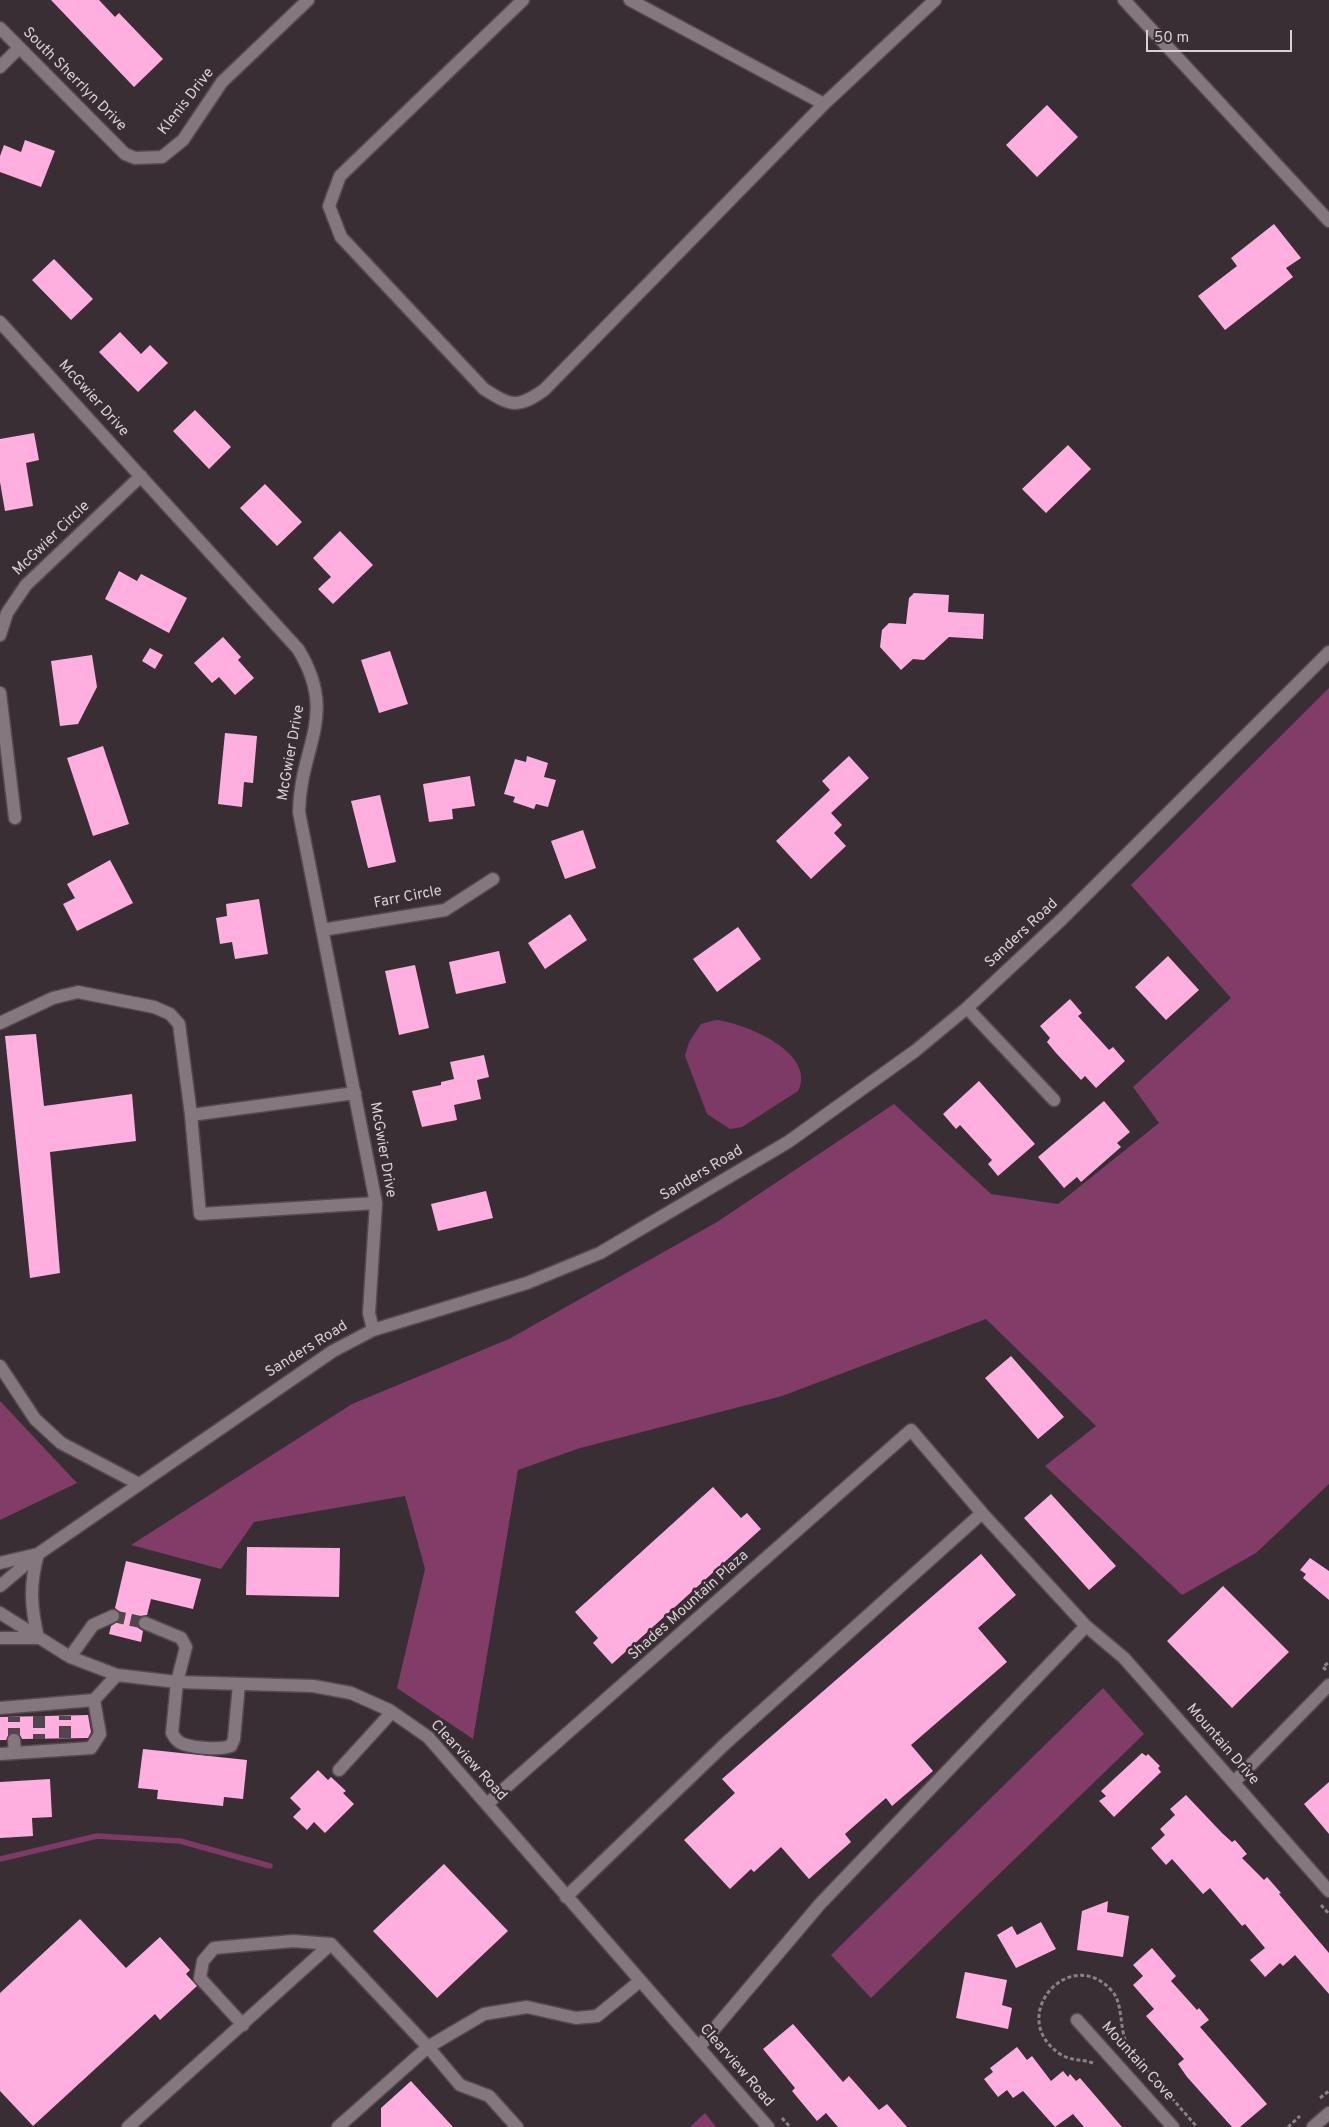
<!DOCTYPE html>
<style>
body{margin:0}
#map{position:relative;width:1329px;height:2127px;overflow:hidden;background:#3a2e35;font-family:Overpass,sans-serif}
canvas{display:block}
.scale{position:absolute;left:1146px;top:30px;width:146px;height:22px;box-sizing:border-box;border:2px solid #d7d0d4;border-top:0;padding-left:6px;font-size:15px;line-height:18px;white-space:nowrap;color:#d7d0d4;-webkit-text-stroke:4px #3a2e35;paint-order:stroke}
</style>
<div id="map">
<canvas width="1329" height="2127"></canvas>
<div class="scale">50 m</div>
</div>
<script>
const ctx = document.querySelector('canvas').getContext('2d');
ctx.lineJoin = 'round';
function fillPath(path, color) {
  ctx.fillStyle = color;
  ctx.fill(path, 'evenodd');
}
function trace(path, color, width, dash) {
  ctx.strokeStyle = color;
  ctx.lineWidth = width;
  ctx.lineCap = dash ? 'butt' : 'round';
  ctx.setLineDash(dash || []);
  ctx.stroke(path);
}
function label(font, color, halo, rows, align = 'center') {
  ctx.font = font + ' Overpass,sans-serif';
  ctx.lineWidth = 5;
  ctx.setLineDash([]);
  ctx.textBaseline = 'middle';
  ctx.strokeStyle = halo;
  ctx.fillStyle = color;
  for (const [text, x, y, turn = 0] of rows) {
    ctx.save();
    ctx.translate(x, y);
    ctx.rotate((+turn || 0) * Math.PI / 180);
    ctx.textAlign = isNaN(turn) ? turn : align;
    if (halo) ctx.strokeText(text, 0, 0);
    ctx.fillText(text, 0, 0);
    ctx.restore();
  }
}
const forest = new Path2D(`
 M1329 688V1484L1256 1553 1182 1595 1045 1466 1096 1426 986 1319 782 1396 580 1448 518 1470 473 1739 397 1688 425 1569 405 1496 254 1522 221 1569 131 1545 352 1404 509 1339 717 1222 894 1104 991 1194 1058 1204 1159 1123 1133 1087 1231 998 1131 885Z
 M0 1401 77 1483 0 1520Z
 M1103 1688 1144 1734 871 1998 831 1955Z
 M705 2113 716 2127H690Z`);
const water = new Path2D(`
 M716 1020C745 1023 817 1053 798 1091L742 1127 730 1129 707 1114 685 1056 689 1042 701 1024Z`);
const stream = new Path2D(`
 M0 1859 97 1836 180 1841 270 1866`);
const building = new Path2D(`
 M51 0H99L115 17 119 13 163 59 134 87Z
 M1047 105 1078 137 1037 177 1006 145Z
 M25 140 55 151 41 187 0 172V156L4 145 21 152Z
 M1274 224 1301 258 1286 268 1293 277 1225 330 1198 296 1237 266 1231 258Z
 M54 259 93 299 71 320 32 280Z
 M120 332 141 354 150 345 168 363 138 392 99 352Z
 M195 410 231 447 209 469 173 431Z
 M34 433 39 460 26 463 33 506 5 511 0 482V439Z
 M1068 445 1091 469 1046 513 1022 489Z
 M265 484 302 522 277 546 240 508Z
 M340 531 373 565 333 604 318 589 331 577 313 558Z
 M119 571 137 581 141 574 187 598 169 633 105 599Z
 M914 593 949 595 948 612 984 614 983 639 949 637 924 660 913 659 901 670 880 647 882 630 889 623 906 624 909 598Z
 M223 637 241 657 238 660 254 678 235 695 219 677 212 683 194 663Z
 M150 648 163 655 155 669 142 661Z
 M390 651 408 704 379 713 361 660Z
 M92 655 97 687 78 724 60 726 51 661Z
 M225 733 257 736 253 783 244 782 242 807 218 804Z
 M103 746 129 824 93 836 67 758Z
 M527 756 548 763 544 777 556 780 548 807 536 804 534 809 513 802 515 797 504 794 515 759 526 762Z
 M849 756 869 778 831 813 842 825 834 833 846 846 811 879 776 841 830 790 822 781Z
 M470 776 475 806 452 809 453 819 429 822 423 784Z
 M380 795 396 862 368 868 351 801Z
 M583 830 596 868 565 879 551 841Z
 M110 860 133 903 77 931 63 904 75 898 67 884Z
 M259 899 268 954 235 959 232 942 220 944 216 918 227 916 226 904Z
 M570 914 587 940 545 969 528 943Z
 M738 927 761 959 717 992 693 959Z
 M499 951 506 983 456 994 449 962Z
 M1168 956 1199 990 1166 1020 1135 987Z
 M415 965 429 1028 399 1035 385 971Z
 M1070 999 1082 1013 1078 1016 1109 1050 1113 1047 1125 1061 1096 1088 1085 1076 1081 1080 1056 1053 1047 1042 1050 1038 1040 1026Z
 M36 1034 44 1106 132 1094 136 1141 50 1152 60 1273 30 1278 5 1036Z
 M484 1055 489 1077 477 1080 481 1099 454 1105 457 1120 422 1127 412 1091 441 1085V1082L454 1079 450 1062Z
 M979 1081 1035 1144 998 1176 988 1164 992 1160 960 1125 956 1129 943 1114Z
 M1104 1101 1130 1132 1117 1143 1121 1147 1081 1182 1077 1177 1064 1188 1038 1157Z
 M486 1191 493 1218 438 1231 431 1204Z
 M1011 1356 1064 1417 1038 1439 985 1378Z
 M713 1487 741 1518 747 1513 761 1529 612 1664 593 1643 598 1638 575 1612Z
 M1051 1494 1116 1566 1089 1590 1024 1518Z
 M247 1547 340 1548 339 1597 246 1595Z
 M981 1554 1016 1595 978 1628 1007 1662 911 1745 933 1771 892 1806 886 1798 845 1834 851 1842 809 1879 781 1847 754 1872 751 1869 730 1889 684 1840 735 1793 722 1779Z
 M1310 1558 1329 1571V1600L1303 1578 1306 1574 1300 1570Z
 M126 1561 201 1579 193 1609 151 1599 147 1615 140 1616 137 1620 138 1628 143 1631 141 1642 109 1634 111 1626 119 1621 121 1617 120 1612 115 1608Z
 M1223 1586 1289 1652 1232 1708 1167 1641Z
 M88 1715 91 1732 88 1738 22 1739 20 1735 14 1732 9 1734 6 1740H0V1717Z
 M143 1749 247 1760 243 1799 224 1797 223 1806 157 1799 158 1790 138 1788Z
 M1142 1753 1146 1756 1148 1754 1160 1766 1158 1768 1161 1772 1114 1817 1099 1801 1106 1796 1101 1791Z
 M318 1770 328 1780 331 1777 346 1791 343 1793 354 1804 325 1833 314 1822 307 1830 293 1817 301 1809 290 1798Z
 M50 1779 52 1817 32 1818 33 1836 0 1838V1782Z
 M1329 1782V1834L1304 1804Z
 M1186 1795 1222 1833 1232 1842 1235 1840 1247 1854 1242 1858 1264 1880 1267 1877 1281 1893 1279 1894 1329 1953V1994L1295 1955 1283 1966 1280 1963 1265 1977 1250 1960 1265 1948 1245 1924 1242 1926 1210 1888 1203 1894 1172 1859 1166 1865 1151 1848 1165 1835 1160 1829 1175 1815 1170 1809Z
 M444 1864 508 1931 437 1998 373 1931Z
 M1108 1901 1107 1912 1129 1916 1123 1957 1077 1950 1082 1911Z
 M80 1919 126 1968 160 1937 190 1970 186 1974 197 1986 160 2020 155 2014 33 2126 0 2091V1993Z
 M1041 1922 1056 1949 1016 1968 997 1935 1012 1926 1017 1935Z
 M1152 1948 1176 1976 1171 1981 1197 2010 1199 2008 1209 2020 1200 2027 1267 2104 1240 2127H1232L1187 2077 1178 2064 1184 2059 1146 2016 1154 2009 1133 1985 1143 1976 1133 1965Z
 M965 1972 1007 1980 1002 2005 1012 2008 1008 2029 956 2018Z
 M793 2024 843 2082 849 2076 879 2110 887 2104 907 2127H838L826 2113 817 2121 792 2091 795 2088 763 2049Z
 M1017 2047 1027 2060 1032 2056 1051 2081 1063 2071 1068 2077 1070 2074 1076 2081 1080 2078 1122 2127H1084L1073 2114 1055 2127 1023 2091 1013 2098 1007 2090 998 2097 984 2079 993 2072 990 2068Z
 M411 2081 453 2127H381V2108Z`);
const minorTunnel = new Path2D(`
 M113 1616 145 1623
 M39 1716V1739
 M65 1738V1716
 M14 1740V1717`);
const path = new Path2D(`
 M1326 1670 1323 1667 1329 1662
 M1321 1905 1329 1914
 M1093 2063C1082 2059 1070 2061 1060 2054 1005 2017 1070 1943 1112 1991 1124 2004 1118 2029 1129 2049L1197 2127
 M1320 2098 1329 2091
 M782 2118 790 2127
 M1288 2127 1300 2116`);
const minor = new Path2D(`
 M523 0 340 176 329 206 341 237 484 389C511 406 517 409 544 390L824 104 935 0
 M630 0 824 104
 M1124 0 1329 221
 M0 28 125 154 135 158 162 157 183 140 222 82 308 0
 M0 67 19 48
 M0 322 298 649C339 716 300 745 299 812L376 1203 369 1313 373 1330
 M0 635 7 613 26 585 141 476
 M0 693 15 818
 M322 930 445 910 493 879
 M967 1008 1054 1100
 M0 1023 53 998 78 992 154 1007 170 1014 179 1024 191 1115
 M355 1093 191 1115 200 1214 376 1203
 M0 1366 35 1419 61 1443 139 1484
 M0 1563 38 1554C29 1586 31 1607 38 1638H0
 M0 1586 38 1554 333 1351 373 1330 527 1283 600 1253 788 1142 915 1051 967 1008 1062 919 1329 652
 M0 1613 70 1657 117 1675 177 1682 313 1686 351 1693 389 1710 428 1737 768 2127
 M145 1623 181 1638 186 1647 177 1682 172 1733C175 1738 177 1742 183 1744 195 1748 219 1750 231 1746L234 1739 239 1684
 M1086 1626 1124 1658 1329 1891
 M70 1657 93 1625 113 1616
 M0 1708 94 1700 117 1675
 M14 1740 15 1753
 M0 1754 91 1748 100 1734 94 1700
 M339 1770 392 1712
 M1234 1782 1329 1685
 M487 1804 911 1430 982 1513 726 1743 566 1897
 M1077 2020 1173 2127
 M243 2025 200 1978 203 1961 214 1948 293 1941 331 1944
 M699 2047 820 1904 1086 1626 982 1513
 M128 2127 331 1944 428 2047 460 2085 489 2096 517 2127
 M338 2127 428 2047 484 2014 527 2007 576 2018 597 2016 640 1981
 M1313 2127 1329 2113`);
const streetNames = [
 ["South Sherrlyn Drive",74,80,45],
 ["Klenis Drive",187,102,-52],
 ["McGwier Drive",93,399,48],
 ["McGwier Circle",52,539,-44],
 ["McGwier Drive",292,753,-80],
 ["Farr Circle",408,898,-11],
 ["Sanders Road",1022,934,-43],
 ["McGwier Drive",382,1150,80],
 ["Sanders Road",702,1174,-31],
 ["Sanders Road",307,1350,-32],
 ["Shades Mountain Plaza",689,1606,-42],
 ["Mountain Drive",1222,1745,49],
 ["Clearview Road",468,1761,47],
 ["Mountain Cove",1137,2062,48],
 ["Clearview Road",736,2066,49]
];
fillPath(forest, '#813c68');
fillPath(water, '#7e3a66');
trace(stream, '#7e3a66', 5.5);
fillPath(building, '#ffafdf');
trace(minorTunnel, '#52464d', 12, [12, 6]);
trace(minor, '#544a50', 15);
trace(path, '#8a8186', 3, [4, 2.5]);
trace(minor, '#85777e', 12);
label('15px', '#d7d0d4', '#3a2e35', streetNames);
</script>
